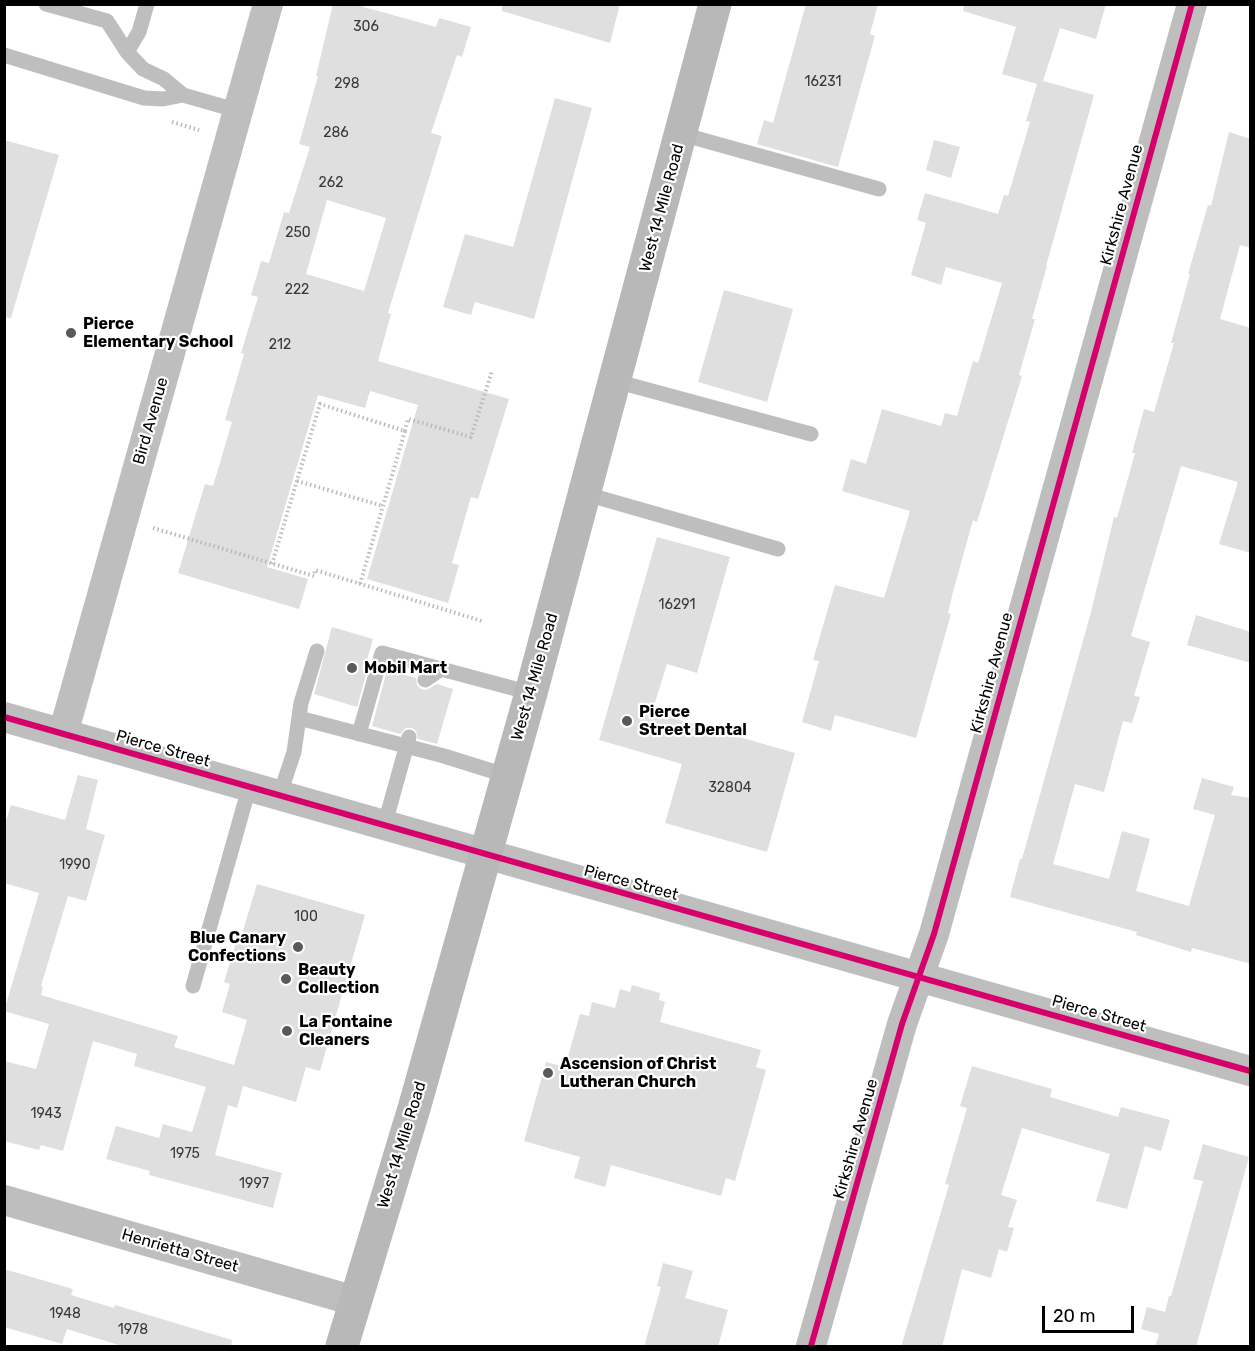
<!DOCTYPE html>
<style>
body{margin:0}
#map{position:relative;width:1255px;height:1351px;overflow:hidden;background:#fff;font-family:Rubik,sans-serif}
canvas{display:block}
.frame{position:absolute;inset:0;border:6px solid #000;pointer-events:none}
.scale{position:absolute;left:1042px;top:1306px;width:92px;height:27px;box-sizing:border-box;border:3px solid #000;border-top:0;padding-left:8px;font-size:18px;line-height:21px;white-space:nowrap;color:#000;-webkit-text-stroke:4px #fff;paint-order:stroke}
</style>
<div id="map">
<canvas width="1255" height="1351"></canvas>
<div class="frame"></div>
<div class="scale">20 m</div>
</div>
<script>
const ctx = document.querySelector('canvas').getContext('2d');
ctx.lineJoin = 'round';
function fillPath(path, color) {
  ctx.fillStyle = color;
  ctx.fill(path, 'evenodd');
}
function trace(path, color, width, dash) {
  ctx.strokeStyle = color;
  ctx.lineWidth = width;
  ctx.lineCap = dash ? 'butt' : 'round';
  ctx.setLineDash(dash || []);
  ctx.stroke(path);
}
function label(font, color, halo, rows, align = 'center') {
  ctx.font = font + ' Rubik,sans-serif';
  ctx.lineWidth = 4.5;
  ctx.setLineDash([]);
  ctx.textBaseline = 'middle';
  ctx.strokeStyle = halo;
  ctx.fillStyle = color;
  for (const [text, x, y, turn = 0] of rows) {
    ctx.save();
    ctx.translate(x, y);
    ctx.rotate((+turn || 0) * Math.PI / 180);
    ctx.textAlign = isNaN(turn) ? turn : align;
    if (halo) ctx.strokeText(text, 0, 0);
    ctx.fillText(text, 0, 0);
    ctx.restore();
  }
}
const building = new Path2D(`
 M333 4H353L436 27 439 18 471 27 462 57 457 55 431 133 442 136 388 313 391 314 378 361 509 399 478 499 471 497 452 563 459 565 448 603 367 579 418 405 370 391 365 408 318 395 267 567 308 579 299 609 178 573 205 484 213 486 232 422 225 420 244 354 241 353 258 297 251 295 261 261 269 263 284 212 289 213 310 147 299 144 318 76H316ZM327 200 386 218 364 291 306 274Z
 M502 4H620L610 43 502 11Z
 M806 4H878L870 34 875 36 838 167 757 144 764 120 773 123Z
 M964 4H1106L1096 39 1060 28 1043 81 1094 95 1046 266H1047L1032 319H1035L1019 375 1022 376 977 522 973 520 953 592 948 613 951 614 916 738 835 715 831 731 802 722 819 661 813 660 835 585 884 598 910 511 842 491 851 459 866 464 882 409 941 426 945 413 957 416 973 361 978 363 1002 283 946 267 941 285 911 275 926 223 917 220 925 193 998 214 1004 195 1008 196 1030 122 1026 121 1037 84 1002 74 1016 27 963 11Z
 M555 98 592 108 534 319 475 302 471 315 443 307 465 234 513 247Z
 M1229 132 1251 139V248L1240 245 1220 319 1251 328V553L1219 544 1238 482 1181 466 1131 636 1150 642 1134 696 1140 697 1132 723 1123 721 1104 792 1075 784 1053 864 1109 879 1122 831 1150 839 1136 891 1189 906 1215 815 1193 809 1202 778 1234 787 1231 795 1251 798V964L1192 948 1191 952 1136 935 1137 932 1010 897 1020 859H1022L1091 612 1114 517 1117 518 1135 453H1132L1144 409 1154 412 1174 343H1171L1190 274H1188L1208 205 1211 206Z
 M4 140 59 155 11 318 4 317Z
 M934 140 960 147 951 178 926 170Z
 M724 290 793 309 767 402 698 382Z
 M657 537 730 557 697 673 667 664 652 712 795 753 767 852 665 823 682 764 599 740Z
 M1196 615 1251 632V663L1187 645Z
 M332 627 373 639 367 660 370 661 357 707 314 694Z
 M387 670 416 678 417 685 421 689 426 690 437 684 453 689 437 744 418 739 416 731 412 728H406L400 734 372 726Z
 M78 775 98 780 86 829 105 835 86 901 68 896 41 986 43 987 41 995 178 1036 174 1047 234 1065 247 1020 222 1012 230 984 224 982 236 943 239 944 257 884 365 915 320 1071 306 1067 296 1102 243 1086 237 1108 228 1105 215 1155 282 1173 273 1208 149 1175 150 1171 106 1159 116 1126 159 1138 163 1124 192 1132 206 1087 134 1066 137 1054 93 1041 63 1151 41 1145 39 1150 4 1141V1061L36 1069 49 1024 4 1011 39 893 4 883V827L11 805 65 820Z
 M632 985 660 993 659 1000 665 1002 660 1022 761 1050 756 1067 766 1070 735 1181 726 1178 721 1196 611 1165 605 1187 574 1178 580 1157 524 1141 546 1062 565 1067 580 1014 589 1016 592 1002 615 1008 620 989 630 992Z
 M972 1066 1052 1089 1050 1097 1118 1117 1121 1107 1170 1120 1161 1151 1145 1146 1127 1209 1096 1201 1110 1154 1022 1128 1001 1195 1017 1200 1008 1227 1014 1228 1007 1252 999 1249 991 1278 962 1269 942 1347H901L949 1185 945 1184 967 1108 960 1106Z
 M1203 1144 1249 1157 1196 1347H1155L1159 1334 1141 1329 1147 1307 1165 1312 1169 1296H1171L1203 1181 1193 1179Z
 M663 1263 693 1271 685 1298 728 1310 718 1347H644L661 1287 657 1286Z
 M4 1269 73 1289 71 1295 114 1308 115 1305 232 1340 231 1347H125L67 1329 62 1344 4 1327Z`);
const path = new Path2D(`
 M172 122 199 130
 M405 431 408 419 471 437 492 371
 M297 481 383 506
 M153 528 314 576 315 570 482 621
 M272 564 320 404 405 431 360 584`);
const lane = new Path2D(`
 M46 4 107 21 127 52 143 69 164 79 183 95 239 111
 M127 52 139 32 147 4
 M4 55 144 98 163 99 183 95
 M681 134 879 189
 M615 381 811 434
 M586 494 778 549
 M425 680 441 669 531 693
 M299 718 444 756 508 776
 M359 734 382 653 441 669
 M279 797 294 752 301 703 317 651
 M384 827 409 737
 M193 986 249 788`);
const street = new Path2D(`
 M4 717C419 838 835 952 1250 1071
 M63 734 268 4
 M4 1200 355 1301
 M811 1346 902 1024 934 934 1192 4`);
const secondary = new Path2D(`
 M342 1346 415 1105 531 693 715 4`);
const cycleway = new Path2D(`
 M4 717C419 838 835 952 1250 1071
 M811 1346 902 1024 934 934 1192 4`);
const markers = [
 [71,333,6,"#595959"],
 [352,668,6,"#595959"],
 [627,721,6,"#595959"],
 [298,947,6,"#595959"],
 [286,979,6,"#595959"],
 [287,1031,6,"#595959"],
 [548,1073,6,"#595959"]
];
const numberNames = [
 ["306",366,27],
 ["16231",823,82],
 ["298",347,84],
 ["286",336,133],
 ["262",331,183],
 ["250",298,233],
 ["222",297,290],
 ["212",280,345],
 ["16291",677,605],
 ["32804",730,788],
 ["1990",75,865],
 ["100",306,917],
 ["1943",46,1114],
 ["1975",185,1154],
 ["1997",254,1184],
 ["1948",65,1314],
 ["1978",133,1330]
];
const streetNames = [
 ["Kirkshire Avenue",1122,205,-75],
 ["West 14 Mile Road",662,208,-75],
 ["Bird Avenue",151,421,-74],
 ["Kirkshire Avenue",992,673,-75],
 ["West 14 Mile Road",535,677,-74],
 ["Pierce Street",163,749,16],
 ["Pierce Street",631,883,15],
 ["Pierce Street",1099,1014,16],
 ["Kirkshire Avenue",856,1139,-74],
 ["West 14 Mile Road",402,1145,-73],
 ["Henrietta Street",180,1251,16]
];
const poiNames = [
 ["Pierce",83,324],
 ["Elementary School",83,342],
 ["Mobil Mart",364,668],
 ["Pierce",639,712],
 ["Street Dental",639,730],
 ["Blue Canary",286,938,"right"],
 ["Confections",286,956,"right"],
 ["Beauty",298,970],
 ["Collection",298,988],
 ["La Fontaine",299,1022],
 ["Cleaners",299,1040],
 ["Ascension of Christ",560,1064],
 ["Lutheran Church",560,1082]
];
fillPath(building, '#dfdfdf');
trace(path, '#b9b9b9', 4, [1.5, 3]);
trace(lane, '#bebebe', 15);
trace(street, '#bebebe', 30);
trace(secondary, '#b8b8b8', 33);
trace(cycleway, '#d6006c', 6);
for (const [x, y, r, color] of markers) {
  const dot = new Path2D();
  dot.arc(x, y, r, 0, 2 * Math.PI);
  ctx.fillStyle = color;
  ctx.fill(dot);
  trace(dot, '#fff', 2);
}
label('14px', '#383838', null, numberNames);
label('16px', '#000', '#fff', streetNames);
label('bold 16px', '#000', '#fff', poiNames, 'left');
</script>
